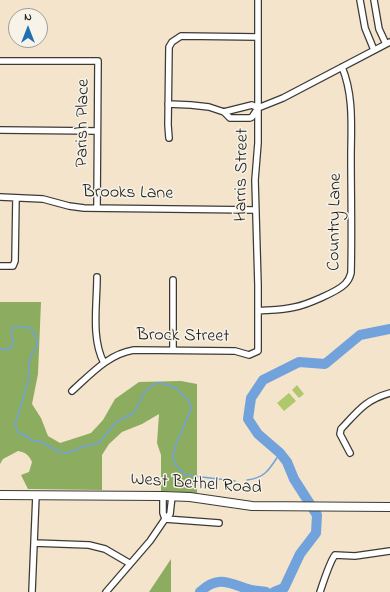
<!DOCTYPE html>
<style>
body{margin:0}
#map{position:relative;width:390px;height:592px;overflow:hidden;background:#f3e4cb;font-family:"Indie Flower",sans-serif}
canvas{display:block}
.north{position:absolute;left:8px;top:8px;width:40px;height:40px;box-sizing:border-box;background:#f7f3e8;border:1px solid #9f9d96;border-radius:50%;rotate:0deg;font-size:11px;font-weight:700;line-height:16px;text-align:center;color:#1c1c1c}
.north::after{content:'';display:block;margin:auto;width:14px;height:18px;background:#1f6fb2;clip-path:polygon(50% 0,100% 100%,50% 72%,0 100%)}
</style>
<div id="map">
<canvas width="390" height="592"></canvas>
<div class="north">N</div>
</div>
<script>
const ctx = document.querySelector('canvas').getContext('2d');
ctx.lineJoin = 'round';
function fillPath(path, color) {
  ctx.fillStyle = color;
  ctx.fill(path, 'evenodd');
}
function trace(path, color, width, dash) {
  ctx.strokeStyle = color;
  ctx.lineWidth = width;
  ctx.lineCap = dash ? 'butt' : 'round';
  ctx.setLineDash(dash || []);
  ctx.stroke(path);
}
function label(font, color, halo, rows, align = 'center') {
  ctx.font = font + ' "Indie Flower",sans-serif';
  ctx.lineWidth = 3;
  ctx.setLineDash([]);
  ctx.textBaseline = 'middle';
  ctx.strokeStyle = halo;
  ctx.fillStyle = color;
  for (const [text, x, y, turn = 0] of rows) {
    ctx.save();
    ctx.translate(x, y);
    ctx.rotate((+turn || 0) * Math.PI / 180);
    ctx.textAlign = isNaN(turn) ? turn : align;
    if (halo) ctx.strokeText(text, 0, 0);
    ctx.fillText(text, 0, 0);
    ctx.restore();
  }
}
const green = new Path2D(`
 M297 385 304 394 299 398 292 390Z
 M289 393 296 401 284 411 277 403Z`);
const forest = new Path2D(`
 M0 302H41L38 374 32 404 41 418 48 436 60 443 91 433 103 420 115 399 139 382 181 381 197 384V493L161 491V455L157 443 159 414 142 424 122 432 109 444 102 455V490L28 489 21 475 29 472 32 462C29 455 25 452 18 451L3 459 0 464Z
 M171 559V592H149Z`);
const stream = new Path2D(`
 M0 349 5 350 10 348 13 344 11 330 15 326 31 328 36 336 37 346 30 357 28 382 15 425 18 432 34 441H40L59 452 68 453 82 447 99 443 116 422 134 413 144 393 152 385 159 383 169 385 177 389 189 401 191 409 175 447 173 457 175 464 185 475 235 481
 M247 480C266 478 270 468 280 453`);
const river = new Path2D(`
 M200 592C219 574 230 584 251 590 256 591 261 591 266 592
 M274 592 284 588 300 554 316 533 317 515 294 479 287 462 280 453 258 434 248 419 251 398 263 380 299 362 325 364 360 335 390 329`);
const minor = new Path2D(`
 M360 0 365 28 374 50
 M374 0 379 29 386 44
 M0 61H98L97 208
 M168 104 191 105 209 107 224 112 252 105 258 108
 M258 108 283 98 390 42
 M224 112 230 118H250L252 117 258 108
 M0 130 97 131
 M169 138 168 125 169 47 172 42 181 36 258 37
 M0 197 43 199 69 206 84 208 256 210
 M0 266H13L15 261 16 198
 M97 277C97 305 91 339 104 363
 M258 311C270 310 283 310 295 307 306 305 337 292 345 284 348 281 350 277 351 273 352 235 351 196 351 157 351 127 354 96 342 67
 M173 350V280
 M72 391C90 375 108 354 134 350L235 351 249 355 258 351V285L255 180 258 143V0
 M350 453 340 434 341 429C358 411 365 400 390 393
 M163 496V513L165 519
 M165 519 219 523
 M34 543 89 545 105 549 129 563
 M32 592 36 495
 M106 592 150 541 165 519 170 514 172 496
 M320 592C323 583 330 561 335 555L355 556 390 551`);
const secondary = new Path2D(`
 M0 495 163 496 190 497 252 506 390 507`);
const streetNames = [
 ["Parish Place",84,123,-89],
 ["Harris Street",243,175,-89],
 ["Brooks Lane",128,194,1],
 ["Country Lane",336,222,-89],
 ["Brock Street",183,337,1],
 ["West Bethel Road",196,485,4]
];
fillPath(green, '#b0c76c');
fillPath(forest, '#8cac60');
trace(stream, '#71a2db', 1.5);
trace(river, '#71a2db', 10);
trace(minor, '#3c3a36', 8);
trace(secondary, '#3c3a36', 10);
trace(minor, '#fff', 5.5);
trace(secondary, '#fff', 8);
label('18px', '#1c1c1c', '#f7f3e8', streetNames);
</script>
